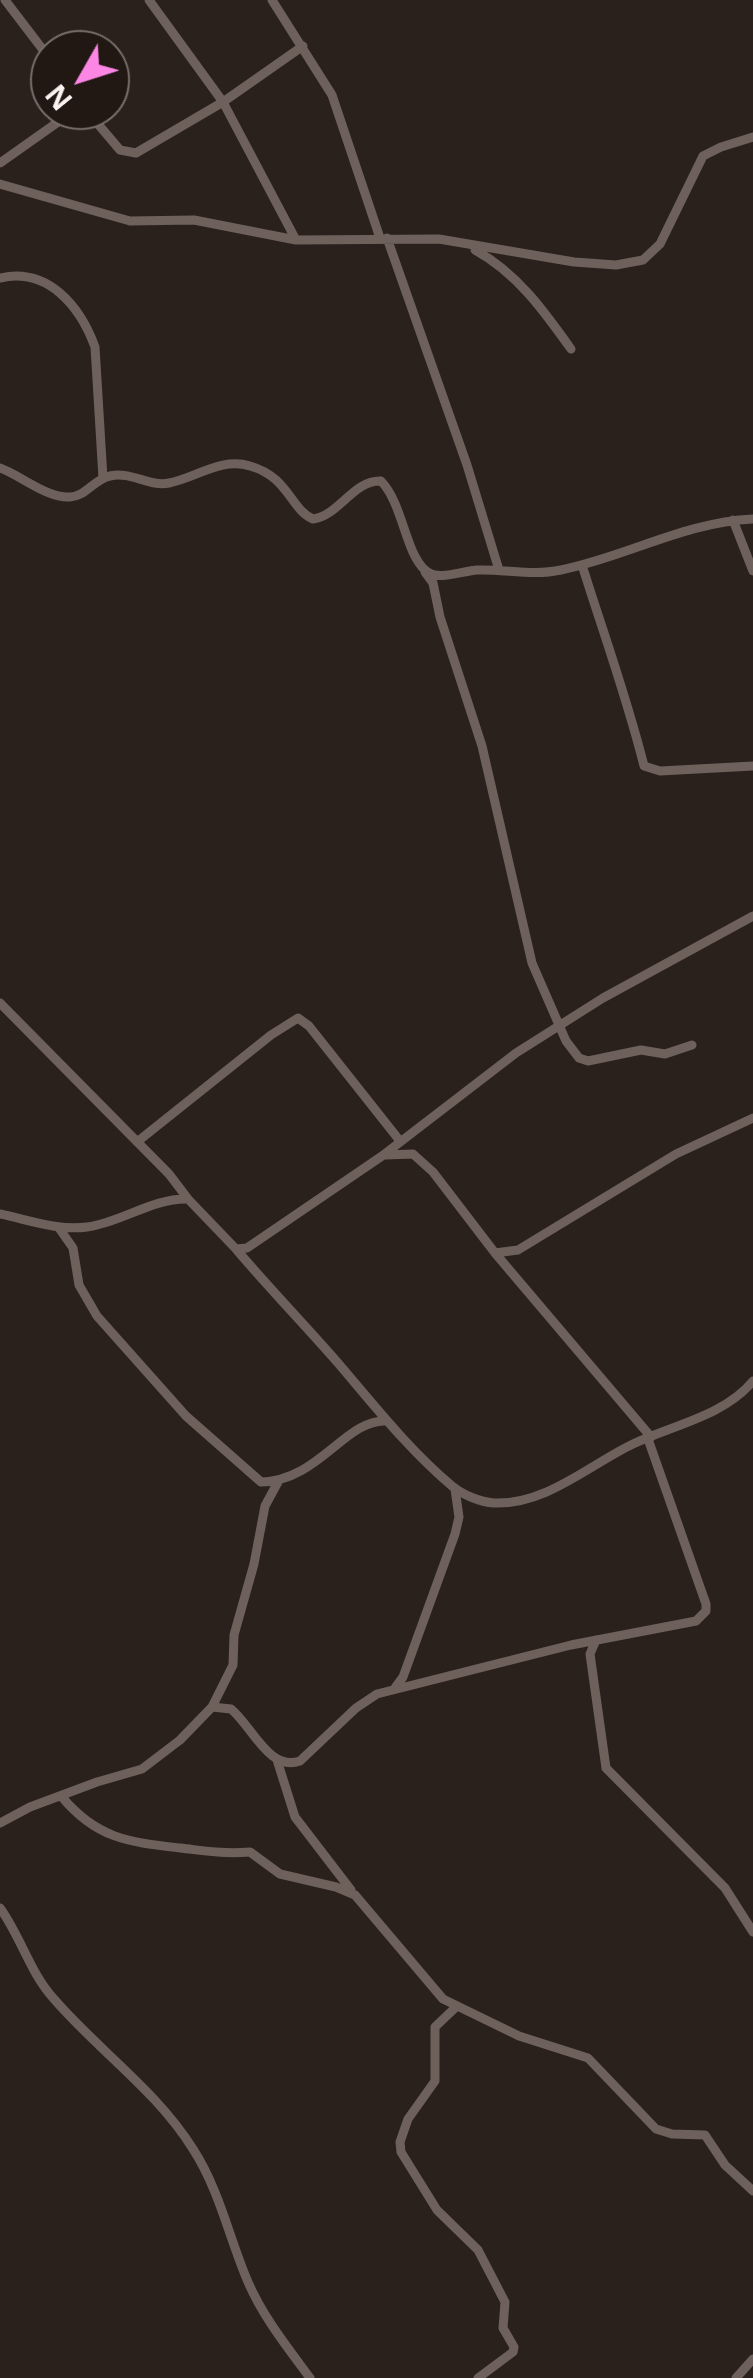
<!DOCTYPE html>
<style>
body{margin:0}
#map{position:relative;width:753px;height:2378px;overflow:hidden;background:#2b211c;font-family:"Noto Sans",sans-serif}
canvas{display:block}
.north{position:absolute;left:30px;top:30px;width:100px;height:100px;box-sizing:border-box;background:#211713;border:2px solid #786f6b;border-radius:50%;rotate:231deg;font-size:28px;font-weight:700;line-height:40px;text-align:center;color:#fbf3f0}
.north::after{content:'';display:block;margin:auto;width:35px;height:45px;background:#fc86e4;clip-path:polygon(50% 0,100% 100%,50% 72%,0 100%)}
</style>
<div id="map">
<canvas width="753" height="2378"></canvas>
<div class="north">N</div>
</div>
<script>
const ctx = document.querySelector('canvas').getContext('2d');
ctx.lineJoin = 'round';
function trace(path, color, width, dash) {
  ctx.strokeStyle = color;
  ctx.lineWidth = width;
  ctx.lineCap = dash ? 'butt' : 'round';
  ctx.setLineDash(dash || []);
  ctx.stroke(path);
}
const street = new Path2D(`
 M5 0 50 59
 M149 0 223 102 296 240
 M272 0 332 95 380 238
 M86 110 120 150 136 153 223 102 303 46
 M0 163 75 110
 M0 184 130 221 194 220 296 240 439 239 574 262 616 265 643 260 660 244 703 156 721 147 753 137
 M387 238 467 465 499 570
 M475 250C517 273 544 311 571 349
 M0 278C48 267 80 306 95 347L103 478
 M0 468C22 476 46 498 70 497 87 496 94 479 110 476 131 471 149 487 169 483 196 478 221 457 250 466 289 477 290 509 313 519 340 515 353 480 381 481 403 504 405 552 425 570 437 582 462 571 477 570 505 569 533 576 561 570 626 557 685 522 753 519
 M733 520 753 571
 M582 565C603 632 627 698 644 766L660 771 753 766
 M425 572 433 583 440 617 482 746 532 963 566 1041 579 1058 588 1061 641 1050 665 1054 692 1045
 M0 1003 169 1174 188 1199
 M137 1142 271 1035 298 1018 309 1026 400 1141
 M385 1155 413 1154 433 1172 495 1253 651 1437
 M0 1214C29 1220 58 1231 87 1227 123 1222 152 1198 188 1199L236 1249 247 1248 382 1156 516 1053 603 998 753 916
 M59 1228 73 1248 79 1285 97 1316 186 1416 261 1482C319 1481 346 1418 387 1421
 M236 1249C269 1288 304 1324 338 1363 374 1405 409 1450 452 1486 463 1495 480 1502 494 1503 546 1505 589 1465 633 1444 673 1425 724 1416 753 1381
 M495 1253 518 1250 676 1154 753 1118
 M596 1640 590 1654 606 1768 725 1888 753 1932
 M395 1688 403 1677 455 1534 459 1517 455 1489
 M212 1707 231 1709C252 1726 269 1772 300 1761L356 1708 377 1694 571 1645 696 1621 706 1611V1604L648 1439
 M277 1760 295 1817 351 1890
 M62 1797C97 1839 129 1842 180 1848 207 1851 222 1854 250 1852L280 1874 336 1887 355 1895 443 1999 519 2036 588 2058 656 2129 672 2134 705 2135 725 2165 753 2191
 M0 1823 30 1807 97 1782 142 1769 180 1740 212 1707 233 1665 234 1635 254 1564 265 1506 278 1482
 M0 1908C21 1937 30 1973 54 1999 99 2051 156 2090 193 2149 220 2191 229 2238 248 2282 263 2317 288 2348 310 2378
 M457 2006 435 2027V2081L408 2119 400 2142 401 2152 437 2210 478 2250 505 2302 503 2328 514 2347 513 2352 478 2378
 M736 2378 753 2359`);
trace(street, '#6e615c', 9);
</script>
